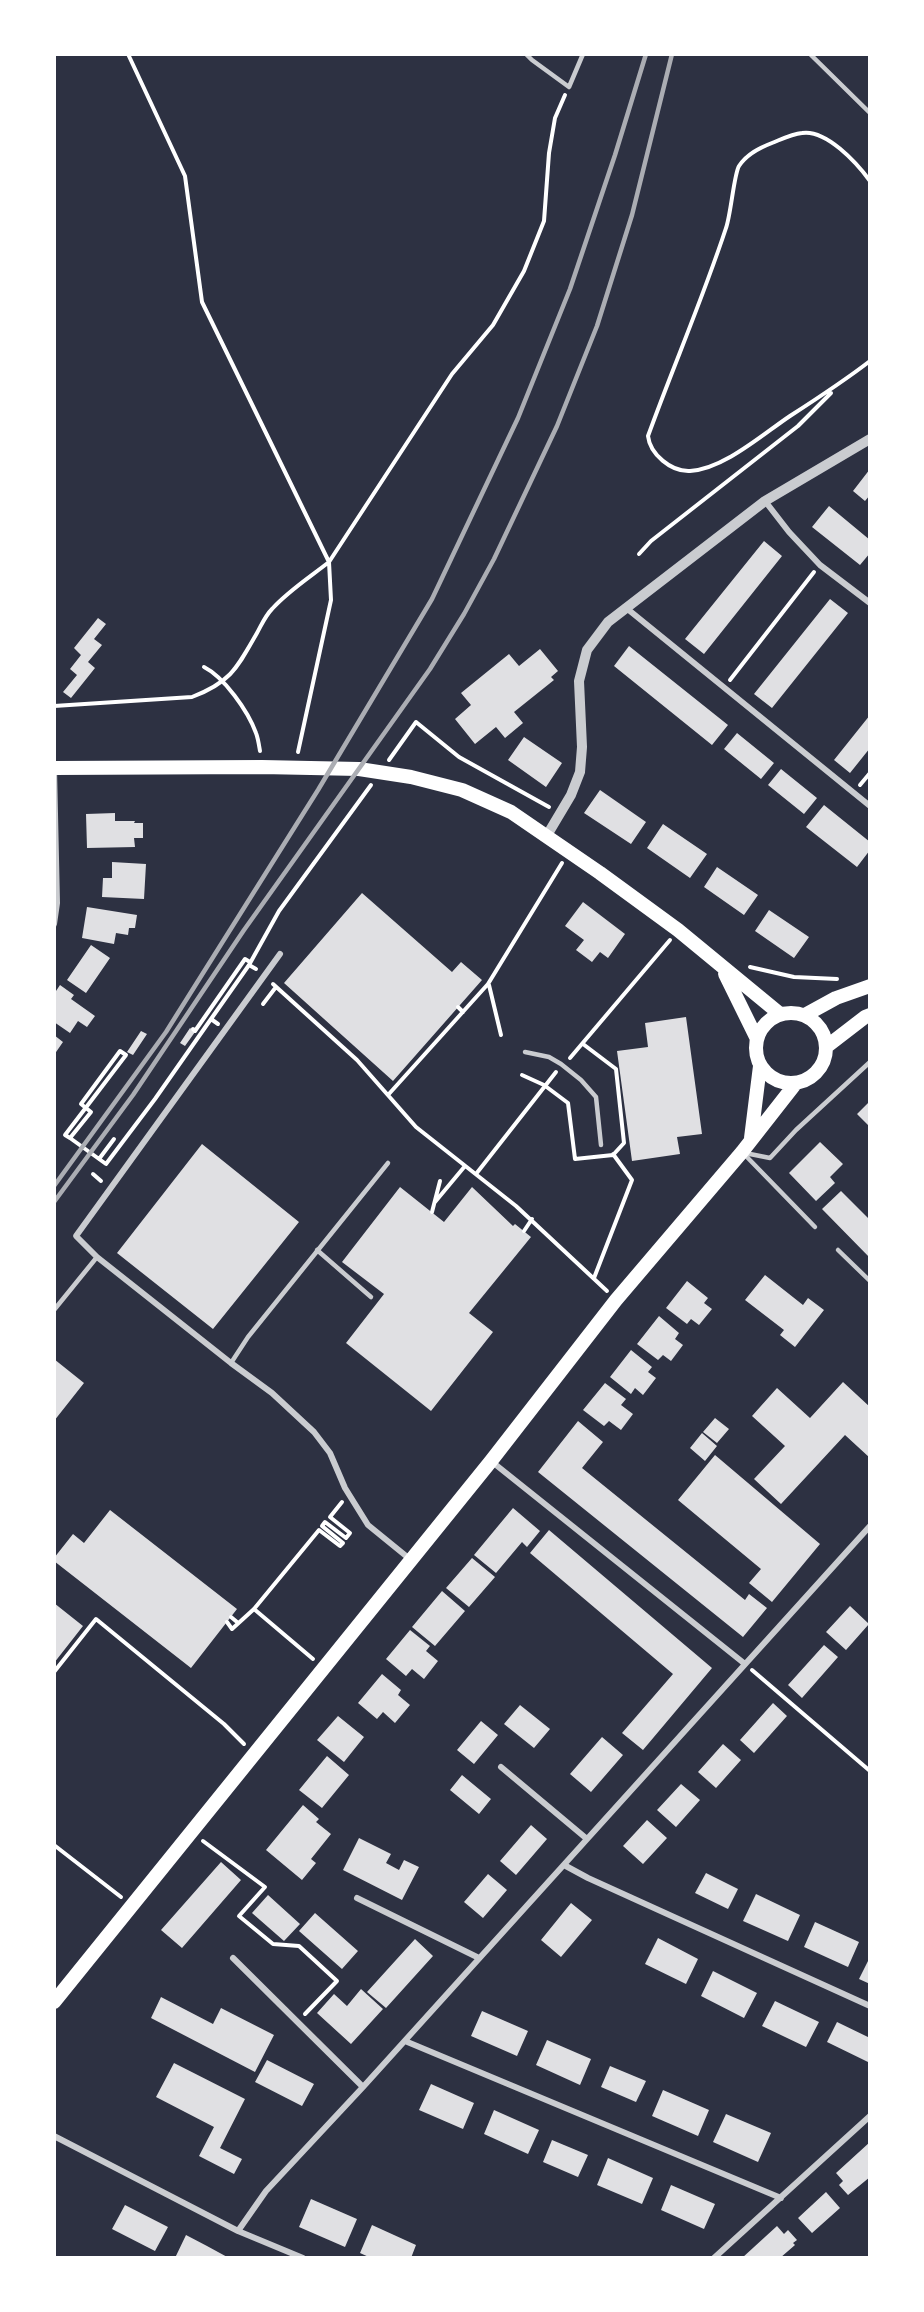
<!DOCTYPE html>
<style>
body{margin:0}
#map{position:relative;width:924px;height:2312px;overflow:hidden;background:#2d3142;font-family:"Archivo Narrow",sans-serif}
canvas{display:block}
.frame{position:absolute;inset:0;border:56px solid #fff;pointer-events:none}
</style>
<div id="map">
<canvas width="924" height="2312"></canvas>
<div class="frame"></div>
</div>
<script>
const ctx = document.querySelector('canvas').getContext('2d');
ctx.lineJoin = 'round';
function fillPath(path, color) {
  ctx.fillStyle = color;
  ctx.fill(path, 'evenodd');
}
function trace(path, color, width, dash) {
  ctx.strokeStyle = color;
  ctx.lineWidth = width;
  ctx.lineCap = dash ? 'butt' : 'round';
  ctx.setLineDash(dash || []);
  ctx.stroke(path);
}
const building = new Path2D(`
 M870 469V495L865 501 853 491Z
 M829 506 870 540V553L860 565 812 527Z
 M764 541 782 556 704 654 685 639Z
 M830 599 848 613 772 708 754 694Z
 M98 618 106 624 94 639 102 645 88 662 95 668 71 698 63 692 77 675 70 669 81 655 74 648Z
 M629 646 728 725 712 745 614 666Z
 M540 649 558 671 551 677 554 680 514 712 523 723 505 738 496 727 475 744 455 719 471 705 461 693 509 654 519 666Z
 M870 715V748L850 773 834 760Z
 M737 733 774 763 761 779 724 749Z
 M524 737 562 763 546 787 508 760Z
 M781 769 817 798 804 814 768 785Z
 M600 790 646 822 631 844 584 813Z
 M824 805 870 842V850L857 867 806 827Z
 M115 813V821H135L134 823H143V838H134L135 847 87 848 86 814Z
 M663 824 707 854 690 878 647 848Z
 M112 862 146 864 144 899 102 897 103 878H112Z
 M717 867 758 895 744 915 704 887Z
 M362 893 452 972 461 962 482 980 393 1081 284 983Z
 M583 902 625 934 608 958 600 952 592 962 576 950 584 940 565 926Z
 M87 907 137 915 135 928H129L128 935 116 933 114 944 82 938Z
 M769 910 809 937 794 958 755 931Z
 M91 945 110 958 86 993 67 980Z
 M60 985 74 995 71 999 95 1016 87 1027 78 1021 70 1033 54 1022V1006L56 1003 54 1002V994Z
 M686 1017 702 1134 677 1137 680 1154 632 1161 617 1051 648 1047 645 1023Z
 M190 1028 195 1032 185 1046 180 1043Z
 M141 1031 147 1034 133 1055 127 1052Z
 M54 1035 63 1042 54 1055Z
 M870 1101V1127L857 1114Z
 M820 1142 843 1164 830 1177 835 1183 816 1201 789 1173Z
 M202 1144 299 1222 213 1329 117 1253Z
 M400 1187 444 1222 472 1187 513 1226 515 1224 531 1237 469 1313 493 1332 431 1411 346 1343 384 1294 342 1262Z
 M841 1191 870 1220V1258L822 1209Z
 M765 1275 803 1305 808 1298 824 1310 795 1347 780 1335 784 1330 745 1300Z
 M687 1281 708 1298 704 1303 712 1309 699 1325 691 1319 687 1324 666 1308Z
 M659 1316 679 1333 675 1339 683 1345 671 1361 663 1355 658 1360 637 1344Z
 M631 1350 652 1367 648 1372 656 1378 643 1395 635 1388 631 1394 610 1377Z
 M54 1359 84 1383 54 1421Z
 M843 1382 870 1407V1458L845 1435 781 1504 754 1479 785 1446 752 1416 777 1388 810 1418Z
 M605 1383 626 1399 621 1405 633 1414 621 1430 609 1421 604 1426 583 1410Z
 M715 1418 729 1429 717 1443 703 1432Z
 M578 1421 603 1442 582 1468 745 1600 749 1594 767 1608 743 1637 538 1472Z
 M702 1433 717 1446 705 1461 690 1448Z
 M715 1455 820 1544 772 1602 749 1583 761 1569 678 1500Z
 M513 1508 540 1531 527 1547 522 1542 496 1573 474 1555Z
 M110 1510 237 1609 191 1668 54 1561V1558L73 1534 84 1543Z
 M549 1530 712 1668 643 1750 622 1733 673 1674 530 1553Z
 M472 1558 495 1577 469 1607 446 1588Z
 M442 1591 465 1611 435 1646 412 1627Z
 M54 1603 83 1626 54 1663Z
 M850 1606 869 1624 846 1650 826 1632Z
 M410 1630 430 1646 426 1651 438 1661 424 1679 412 1669 406 1676 386 1659Z
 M824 1645 838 1657 802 1698 788 1685Z
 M382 1674 401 1690 398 1695 410 1705 395 1723 383 1712 377 1719 358 1703Z
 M773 1703 787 1716 754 1753 740 1740Z
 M520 1705 550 1729 534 1748 504 1724Z
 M338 1716 364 1737 344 1762 317 1740Z
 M481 1721 498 1735 474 1764 457 1750Z
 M602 1737 623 1755 591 1792 570 1774Z
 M723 1744 741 1760 716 1788 698 1772Z
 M327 1756 349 1775 322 1808 299 1790Z
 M462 1775 491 1799 479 1814 450 1790Z
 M681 1784 700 1800 676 1827 657 1810Z
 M303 1805 319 1819 316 1822 331 1834 311 1859 316 1863 302 1880 266 1850Z
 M647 1820 667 1838 643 1864 623 1846Z
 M531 1825 547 1839 516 1875 500 1861Z
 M359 1838 391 1854 386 1863 399 1870 404 1860 419 1867 402 1900 343 1870Z
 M221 1862 241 1880 182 1948 161 1930Z
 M706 1873 738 1889 728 1909 695 1893Z
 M488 1874 507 1890 483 1918 464 1902Z
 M756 1894 800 1915 788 1941 743 1921Z
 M268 1895 300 1924 284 1941 252 1913Z
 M571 1903 592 1920 561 1957 541 1940Z
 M315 1913 358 1951 342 1969 299 1931Z
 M815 1922 859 1942 848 1967 804 1947Z
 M658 1938 698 1959 686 1984 645 1964Z
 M415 1939 433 1956 386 2008 367 1992Z
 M870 1957V1984L859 1979Z
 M713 1971 757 1993 744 2018 701 1996Z
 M361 1989 383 2009 351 2044 317 2013 334 1994 347 2006Z
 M161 1997 213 2024 221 2008 274 2035 255 2072 151 2018Z
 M775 2001 819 2022 806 2047 762 2026Z
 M482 2011 528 2031 517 2056 471 2036Z
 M837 2022 870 2038 868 2062 827 2042Z
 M547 2040 591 2059 580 2085 536 2065Z
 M267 2060 314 2084 302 2106 255 2082Z
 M174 2063 245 2099 220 2148 242 2159 234 2174 199 2156 214 2127 156 2097Z
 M610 2066 646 2081 636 2102 601 2087Z
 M431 2084 474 2103 463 2129 419 2110Z
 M663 2090 709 2110 698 2136 652 2116Z
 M494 2110 539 2130 528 2154 484 2134Z
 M726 2114 771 2133 758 2162 713 2142Z
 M552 2140 588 2155 578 2177 543 2162Z
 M870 2142V2177L848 2195 839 2185 843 2181 836 2173Z
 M608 2158 653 2178 642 2204 597 2185Z
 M671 2185 715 2204 704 2229 661 2210Z
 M826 2192 840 2208 812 2233 798 2218Z
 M311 2199 357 2219 345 2247 299 2227Z
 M125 2205 168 2227 155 2251 112 2229Z
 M372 2225 416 2245 411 2258H371L360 2253Z
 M777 2226 784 2234 788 2230 797 2240 793 2243 795 2245 780 2258H742Z
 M186 2235 207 2246 229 2258H175Z`);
const path = new Path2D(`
 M870 181C857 163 826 129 802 133 792 134 782 139 772 143 759 148 747 154 739 166 734 174 731 214 726 228 703 298 673 367 648 436 650 454 671 472 690 471 724 469 763 434 790 416 818 398 844 381 870 361
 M639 554 651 541 798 426 831 393
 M204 667C224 677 248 711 256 733 258 738 259 745 260 751
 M730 680 814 572
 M54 706 192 697C231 682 237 668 257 633 261 626 265 616 272 609 288 591 310 577 329 562L202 302 185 176 128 54
 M298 752 331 600 329 562 452 374 493 325 524 271 544 221 549 153 555 118 565 95
 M389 760 416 722 459 757 549 807
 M860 785 870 773
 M750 967 794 977 837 979
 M256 969 249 965 279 911 371 785
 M273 984 357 1060 416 1127 516 1206 607 1291
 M489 985 501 1035
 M263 1004 276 987
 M458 1007 463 1012
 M218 1024 211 1019 249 965
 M193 1029 195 1031 245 959 250 962
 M570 1058 670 940
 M522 1075 544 1085 568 1103 575 1159 613 1155 624 1143 616 1069 583 1044
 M388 1095 488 984 562 863
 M70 1138 91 1112 81 1104 120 1051 126 1055 65 1135 70 1138 106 1164 155 1099 211 1019
 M99 1159 114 1139
 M93 1174 101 1181
 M476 1174 556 1072
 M435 1202 465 1166
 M432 1212 440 1181
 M524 1231 532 1219
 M594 1278 632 1180 613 1154
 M254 1609 313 1659
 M231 1617 237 1622
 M227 1622 232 1629 254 1609 319 1530 340 1546 343 1543 322 1526 325 1522 346 1538 350 1533 330 1517 342 1502
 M752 1670 870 1771
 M54 1672 96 1619 224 1724 244 1744
 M203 1841 265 1887 239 1916 273 1944 299 1946 337 1981 305 2014
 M54 1845 121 1897`);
const service = new Path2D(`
 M526 54 532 60 569 87 583 54
 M810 54 870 113
 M525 1052 549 1057 561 1064 581 1080 596 1097 601 1145
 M745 1153 770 1158 796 1130 870 1062
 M744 1154 815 1227
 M317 1250 371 1297
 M838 1250 870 1281
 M54 1310 97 1257
 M231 1363 248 1337 388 1163`);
const minor = new Path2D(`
 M765 501 789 532 820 565 870 603
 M625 607 870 806
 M54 924 57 903 54 769
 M280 954 76 1236 97 1257 231 1363 272 1393 314 1432 330 1453 345 1488 368 1525 411 1560
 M491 1461 745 1664
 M501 1767 587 1839
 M564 1865 588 1878 870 2006
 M357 1898 479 1958
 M233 1958 363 2087
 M405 2041 781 2198
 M54 2136 238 2231 303 2258
 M238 2231 266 2191 363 2087 870 1526
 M714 2258 870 2116`);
const tertiary = new Path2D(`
 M546 837 571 795 580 772 582 747 579 681 587 650 608 622 765 501 870 439`);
const primary = new Path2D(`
 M54 768 262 767 359 769 411 777 462 790 511 812 600 873 678 930 780 1014
 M725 974 757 1039
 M756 1048a35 35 0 1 1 70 0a35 35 0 1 1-70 0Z
 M805 1015 836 998 870 986
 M826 1047 865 1017 870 1015
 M751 1138 760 1066
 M54 2002 491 1461 616 1300 742 1152 796 1083`);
const rail = new Path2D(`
 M54 1186 166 1032 318 790 432 599 518 418 570 289 615 155 646 54
 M54 1202 133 1095 244 930 430 669 464 614 494 559 557 426 597 326 632 215 672 54`);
fillPath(building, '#e0e0e3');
trace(path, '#fff', 4);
trace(service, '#caccd0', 4.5);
trace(minor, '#caccd0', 6);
trace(tertiary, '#caccd0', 10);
trace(primary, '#fff', 14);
trace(rail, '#abadb3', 4.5);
</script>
